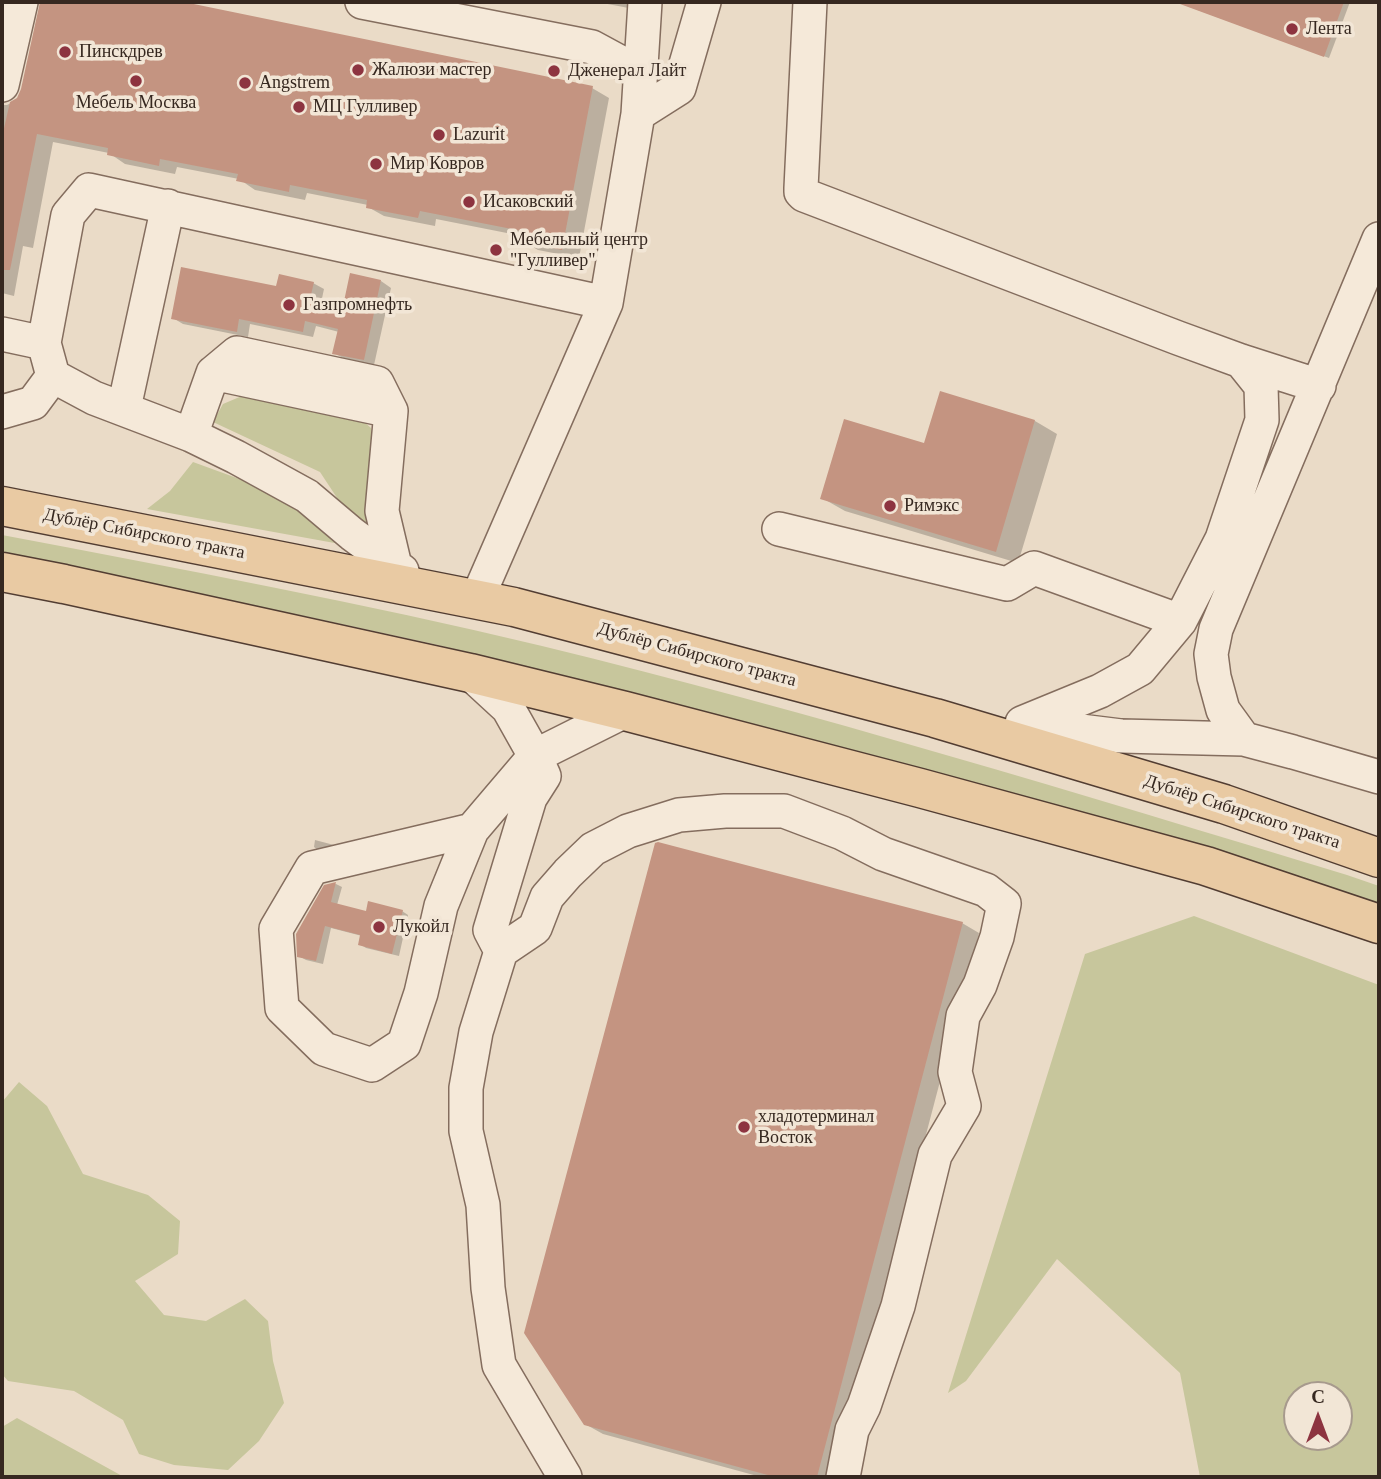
<!DOCTYPE html>
<meta charset="utf-8">
<style>
body{margin:0}
#map{position:relative;width:1381px;height:1479px;overflow:hidden;background:#eadbc7;font-family:"Times New Roman",serif}
canvas{display:block}
.frame{position:absolute;inset:0;border:4px solid #362820;pointer-events:none}
.north{position:absolute;left:1283px;top:1381px;width:70px;height:70px;box-sizing:border-box;background:#f2e6d6;border:2px solid #a79a8d;border-radius:50%;rotate:0deg;font-size:19px;font-weight:700;line-height:28px;text-align:center;color:#362820}
.north::after{content:'';display:block;margin:auto;width:24px;height:32px;background:#8d3440;clip-path:polygon(50% 0,100% 100%,50% 72%,0 100%)}
</style>
<div id="map">
<canvas width="1381" height="1479"></canvas>
<div class="frame"></div>
<div class="north">С</div>
</div>
<script>
const ctx = document.querySelector('canvas').getContext('2d');
ctx.lineJoin = 'round';
function fillPath(path, color) {
  ctx.fillStyle = color;
  ctx.fill(path, 'evenodd');
}
function trace(path, color, width, dash) {
  ctx.strokeStyle = color;
  ctx.lineWidth = width;
  ctx.lineCap = dash ? 'butt' : 'round';
  ctx.setLineDash(dash || []);
  ctx.stroke(path);
}
function label(font, color, halo, rows, align = 'center') {
  ctx.font = font + ' "Times New Roman",serif';
  ctx.lineWidth = 7;
  ctx.setLineDash([]);
  ctx.textBaseline = 'middle';
  ctx.strokeStyle = halo;
  ctx.fillStyle = color;
  for (const [text, x, y, turn = 0] of rows) {
    ctx.save();
    ctx.translate(x, y);
    ctx.rotate((+turn || 0) * Math.PI / 180);
    ctx.textAlign = isNaN(turn) ? turn : align;
    if (halo) ctx.strokeText(text, 0, 0);
    ctx.fillText(text, 0, 0);
    ctx.restore();
  }
}
const green = new Path2D(`
 M256 390 348 408 371 428 376 455 373 543 347 513 320 472 213 422 223 404Z
 M193 462 286 496 340 544 147 509 170 491Z
 M2 535C182 569 363 603 542 646 813 712 1080 794 1347 875L1379 886V910L1051 807 799 736 438 645 309 617 2 556Z
 M1194 916 1379 985V1477H1200L1180 1373 1057 1259 966 1381 948 1393 1085 954ZM1297 1395H1339V1437H1297Z
 M19 1082 47 1106 83 1174 148 1195 180 1221 178 1254 135 1281 164 1315 206 1321 245 1299 268 1321 273 1361 284 1403 259 1441 228 1470 174 1465 139 1454 123 1420 74 1391 8 1381 2 1374V1102Z
 M17 1418 124 1477H2V1427Z`);
const shadow = new Path2D(`
 M41 2H175L592 88 609 98 579 258 538 250 521 240 522 236 436 219 435 226 384 216 368 207V205L307 193 305 200 255 190 239 179 177 167 175 174 125 164 109 153 53 142 33 248 23 246 14 296 2 293V105H7L17 100 22 91Z
 M597 2H635L634 9Z
 M1176 2H1350L1329 58Z
 M381 281 391 288 374 365 345 359 334 353 339 332 316 326 313 337 250 324 248 337 183 324 173 318 278 288 313 283 324 289 321 303 344 308Z
 M941 393 1035 421 1057 434 1018 563 845 511 822 498 926 445Z
 M315 840 334 845 336 846 318 850 314 847Z
 M336 884 342 887 337 905 367 913 402 911 408 915 399 956 366 948 360 944 362 936 331 928 323 964 306 960 299 956 326 886Z
 M962 923 979 933 836 1477H761L603 1434 585 1424Z`);
const building = new Path2D(`
 M40 2H184L593 86 562 250 519 241 522 231 420 211 418 218 366 208 367 200 290 185 289 192 236 181 238 174 160 159 159 166 107 155 108 148 37 134 10 270H2V137L10 102 17 98 21 89Z
 M1181 2H1344L1324 57 1180 4Z
 M181 267 276 286 279 274 314 282 310 299 343 306 350 273 381 280 364 360 332 354 338 329 305 321 303 332 239 319 237 332 171 319Z
 M940 391 1035 420 996 552 820 499 844 419 924 443Z
 M658 842 963 922 817 1477H775L584 1425 524 1333 655 843Z
 M336 882 331 902 366 911 368 901 403 910 392 954 358 945 360 935 325 926 316 961 297 957 296 934 324 885Z`);
const minor = new Path2D(`
 M362 2 592 47 640 73
 M810 2 801 188V192L804 195 1178 338 1241 361 1319 386
 M2 85 21 2
 M638 114 679 88 704 2
 M2 334 44 343
 M213 373 237 353 377 383 391 411
 M124 408 168 206
 M2 412 33 403 53 376
 M191 435 213 373 391 411 382 511 395 566 402 571
 M779 529 1007 584 1034 568 1180 621
 M395 566 352 534 307 496 236 457 191 435 94 398 53 376 44 343 68 215 89 190 606 303
 M477 599 606 303 638 114 645 2
 M470 673 508 708 535 756 544 776 530 798 490 930 501 951
 M1022 723 1100 691 1140 669 1180 621 1222 539 1262 420 1261 386 1241 361
 M1024 724 1121 736 1244 739 1293 752 1379 777
 M1244 739 1223 710 1214 677 1211 654 1216 629 1379 239
 M472 830 312 868 276 929 282 1008 324 1049 372 1065 404 1044 421 993 441 906 472 830 535 756 625 711
 M565 1477 499 1365 488 1288 483 1205 466 1131V1088L476 1032 501 951 535 928 547 897 568 873 593 849 628 831 679 815 725 811H784L842 833 883 854 986 890 1004 904 997 937 980 985 963 1016 955 1072 964 1106 935 1155 898 1306 864 1406 852 1430 843 1477`);
const major = new Path2D(`
 M2 506 514 607 935 718 1224 804 1379 858
 M2 572 64 584 470 673 625 711 920 788 1206 866 1379 924`);
const markers = [
 [1292,29,7,"#8d3440"],
 [65,52,7,"#8d3440"],
 [358,70,7,"#8d3440"],
 [554,71,7,"#8d3440"],
 [136,81,7,"#8d3440"],
 [245,83,7,"#8d3440"],
 [299,107,7,"#8d3440"],
 [439,135,7,"#8d3440"],
 [376,164,7,"#8d3440"],
 [469,202,7,"#8d3440"],
 [496,250,7,"#8d3440"],
 [289,305,7,"#8d3440"],
 [890,506,7,"#8d3440"],
 [379,927,7,"#8d3440"],
 [744,1127,7,"#8d3440"]
];
const poiNames = [
 ["Лента",1306,29],
 ["Пинскдрев",79,52],
 ["Жалюзи мастер",372,70],
 ["Дженерал Лайт",568,71],
 ["Angstrem",259,83],
 ["Мебель Москва",136,103,"center"],
 ["МЦ Гулливер",313,107],
 ["Lazurit",453,135],
 ["Мир Ковров",390,164],
 ["Исаковский",483,202],
 ["Мебельный центр",510,240],
 ["\"Гулливер\"",510,261],
 ["Газпромнефть",303,305],
 ["Римэкс",904,506],
 ["Лукойл",393,927],
 ["хладотерминал",758,1117],
 ["Восток",758,1138]
];
const streetNames = [
 ["Дублёр Сибирского тракта",144,534,11],
 ["Дублёр Сибирского тракта",697,655,15],
 ["Дублёр Сибирского тракта",1242,812,18]
];
fillPath(green, '#c7c69c');
fillPath(shadow, '#0003');
fillPath(building, '#c49481');
trace(minor, '#846d5e', 36);
trace(major, '#523d32', 41);
trace(minor, '#f5e9d9', 33);
trace(major, '#e9caa3', 38);
for (const [x, y, r, color] of markers) {
  const dot = new Path2D();
  dot.arc(x, y, r, 0, 2 * Math.PI);
  ctx.fillStyle = color;
  ctx.fill(dot);
  trace(dot, '#f2e6d6', 2.5);
}
label('18px', '#362820', '#f2e6d6', poiNames, 'left');
label('18px', '#362820', '#f2e6d6', streetNames);
</script>
